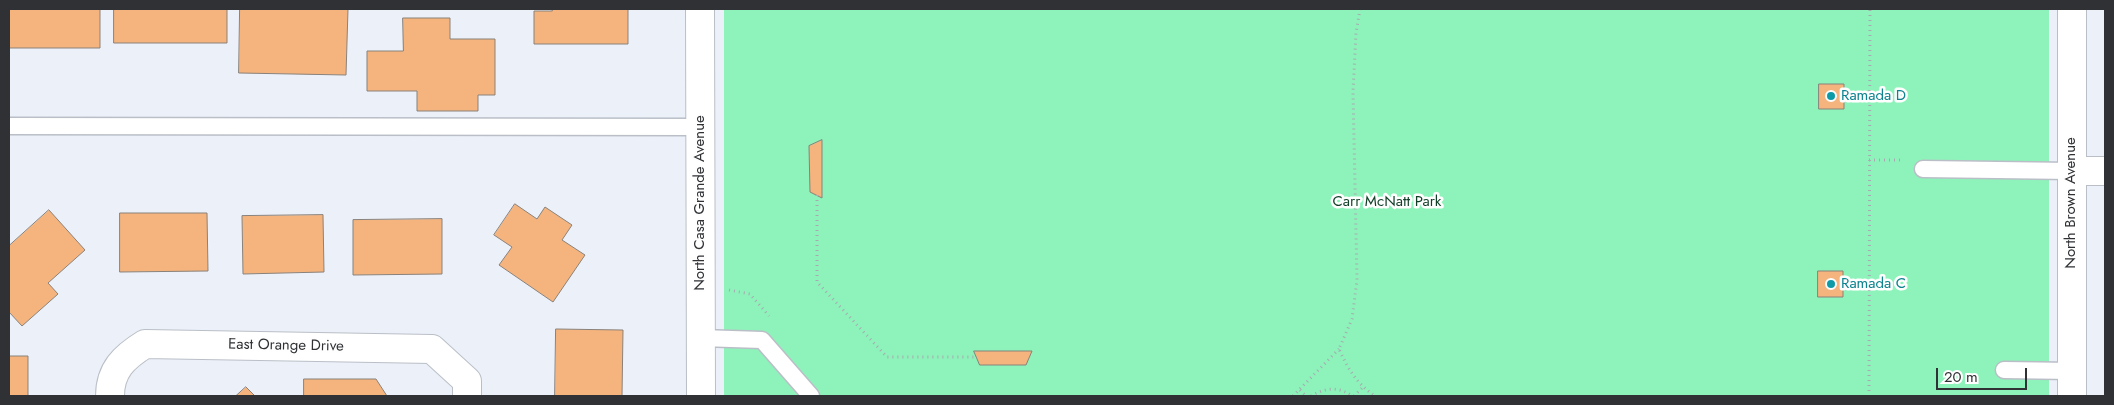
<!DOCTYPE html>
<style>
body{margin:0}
#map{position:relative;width:2114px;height:405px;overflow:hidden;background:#ecf1f9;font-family:Jost,sans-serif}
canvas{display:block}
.frame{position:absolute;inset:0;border:10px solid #2f3134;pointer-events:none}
.scale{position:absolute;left:1936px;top:368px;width:91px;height:22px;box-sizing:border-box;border:2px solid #2f3134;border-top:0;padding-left:6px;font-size:15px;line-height:18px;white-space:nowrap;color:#2f3134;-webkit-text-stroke:4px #fefefe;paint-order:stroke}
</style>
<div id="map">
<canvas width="2114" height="405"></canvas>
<div class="frame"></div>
<div class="scale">20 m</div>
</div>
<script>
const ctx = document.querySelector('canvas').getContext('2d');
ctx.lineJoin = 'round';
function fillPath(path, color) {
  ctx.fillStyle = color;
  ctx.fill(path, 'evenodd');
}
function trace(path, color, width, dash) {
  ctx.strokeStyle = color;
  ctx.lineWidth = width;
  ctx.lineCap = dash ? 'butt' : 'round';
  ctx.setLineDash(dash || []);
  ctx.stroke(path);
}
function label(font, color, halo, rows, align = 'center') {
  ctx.font = font + ' Jost,sans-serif';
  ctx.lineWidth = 5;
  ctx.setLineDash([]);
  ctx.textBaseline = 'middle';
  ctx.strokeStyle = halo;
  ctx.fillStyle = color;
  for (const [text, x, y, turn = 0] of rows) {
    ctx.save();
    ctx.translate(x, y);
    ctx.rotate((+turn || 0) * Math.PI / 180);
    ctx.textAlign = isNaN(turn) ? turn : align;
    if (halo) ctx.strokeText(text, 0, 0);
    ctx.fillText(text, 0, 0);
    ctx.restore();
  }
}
const green = new Path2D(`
 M724 9H2049V396H724Z`);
const building = new Path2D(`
 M9 9H100V48H9Z
 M114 9H227V43H114Z
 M240 9H348L346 75 239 73Z
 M552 9H628V44H534V11H552Z
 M403 18H450V39H495V95H478V111H417V91H367V51H403Z
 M1819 84H1844V109H1819Z
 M822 140V198L810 192 809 146Z
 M515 204 537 219 545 207 572 225 562 240 585 255 553 302 499 265 512 247 494 235Z
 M49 210 85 250 48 283 58 294 22 326 9 312V246Z
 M120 213H207L208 271 120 272Z
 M323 215 324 272 243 274 242 216Z
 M442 219V274L353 275V220Z
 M1818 271H1843V297H1818Z
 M556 329 623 330 622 396H555Z
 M974 351H1032L1026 365H980Z
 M9 356H28V396H9Z
 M304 379H376L387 396H304Z
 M246 387 255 396H236Z`);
const path = new Path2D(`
 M1360 9 1356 33 1353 92 1357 280 1352 319 1339 349C1348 369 1357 384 1375 396
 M1869 160H1901
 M817 195V282L887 357H976
 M729 290 750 294 769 316
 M1300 390 1306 396
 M1293 396 1339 349
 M1311 396C1324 388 1339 386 1352 396
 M1354 396 1362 388
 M1869 396 1870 9`);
const lane = new Path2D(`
 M9 126 700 127
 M1923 169 2071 171
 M701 338 762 340 811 396
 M2004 370 2072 371`);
const street = new Path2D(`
 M700 9 701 396
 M2072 9V396
 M2071 171H2105
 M110 396C110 370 124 357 145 344L432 349 467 381V396`);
const markers = [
 [1831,96,5,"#0f9aa8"],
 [1831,284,5,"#0f9aa8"]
];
const cultureNames = [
 ["Ramada D",1841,96],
 ["Ramada C",1841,284]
];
const parkNames = [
 ["Carr McNatt Park",1387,202]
];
const streetNames = [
 ["North Casa Grande Avenue",700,203,-90],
 ["North Brown Avenue",2071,203,-90],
 ["East Orange Drive",286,346,1]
];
fillPath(green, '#8ef3ba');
fillPath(building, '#f5b47d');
trace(building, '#89817b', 1);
trace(lane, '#babfc7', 19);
trace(street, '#babfc7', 30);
trace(path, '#a7abb1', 3, [1, 4]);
trace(lane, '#fff', 16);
trace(street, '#fff', 28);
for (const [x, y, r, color] of markers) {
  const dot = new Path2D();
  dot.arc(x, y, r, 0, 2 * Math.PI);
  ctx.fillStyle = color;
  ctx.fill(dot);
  trace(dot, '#fefefe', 2);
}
label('15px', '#0d838f', '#fefefe', cultureNames, 'left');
label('15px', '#103e27', '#fefefe', parkNames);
label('15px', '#2f3134', '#fefefe', streetNames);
</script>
